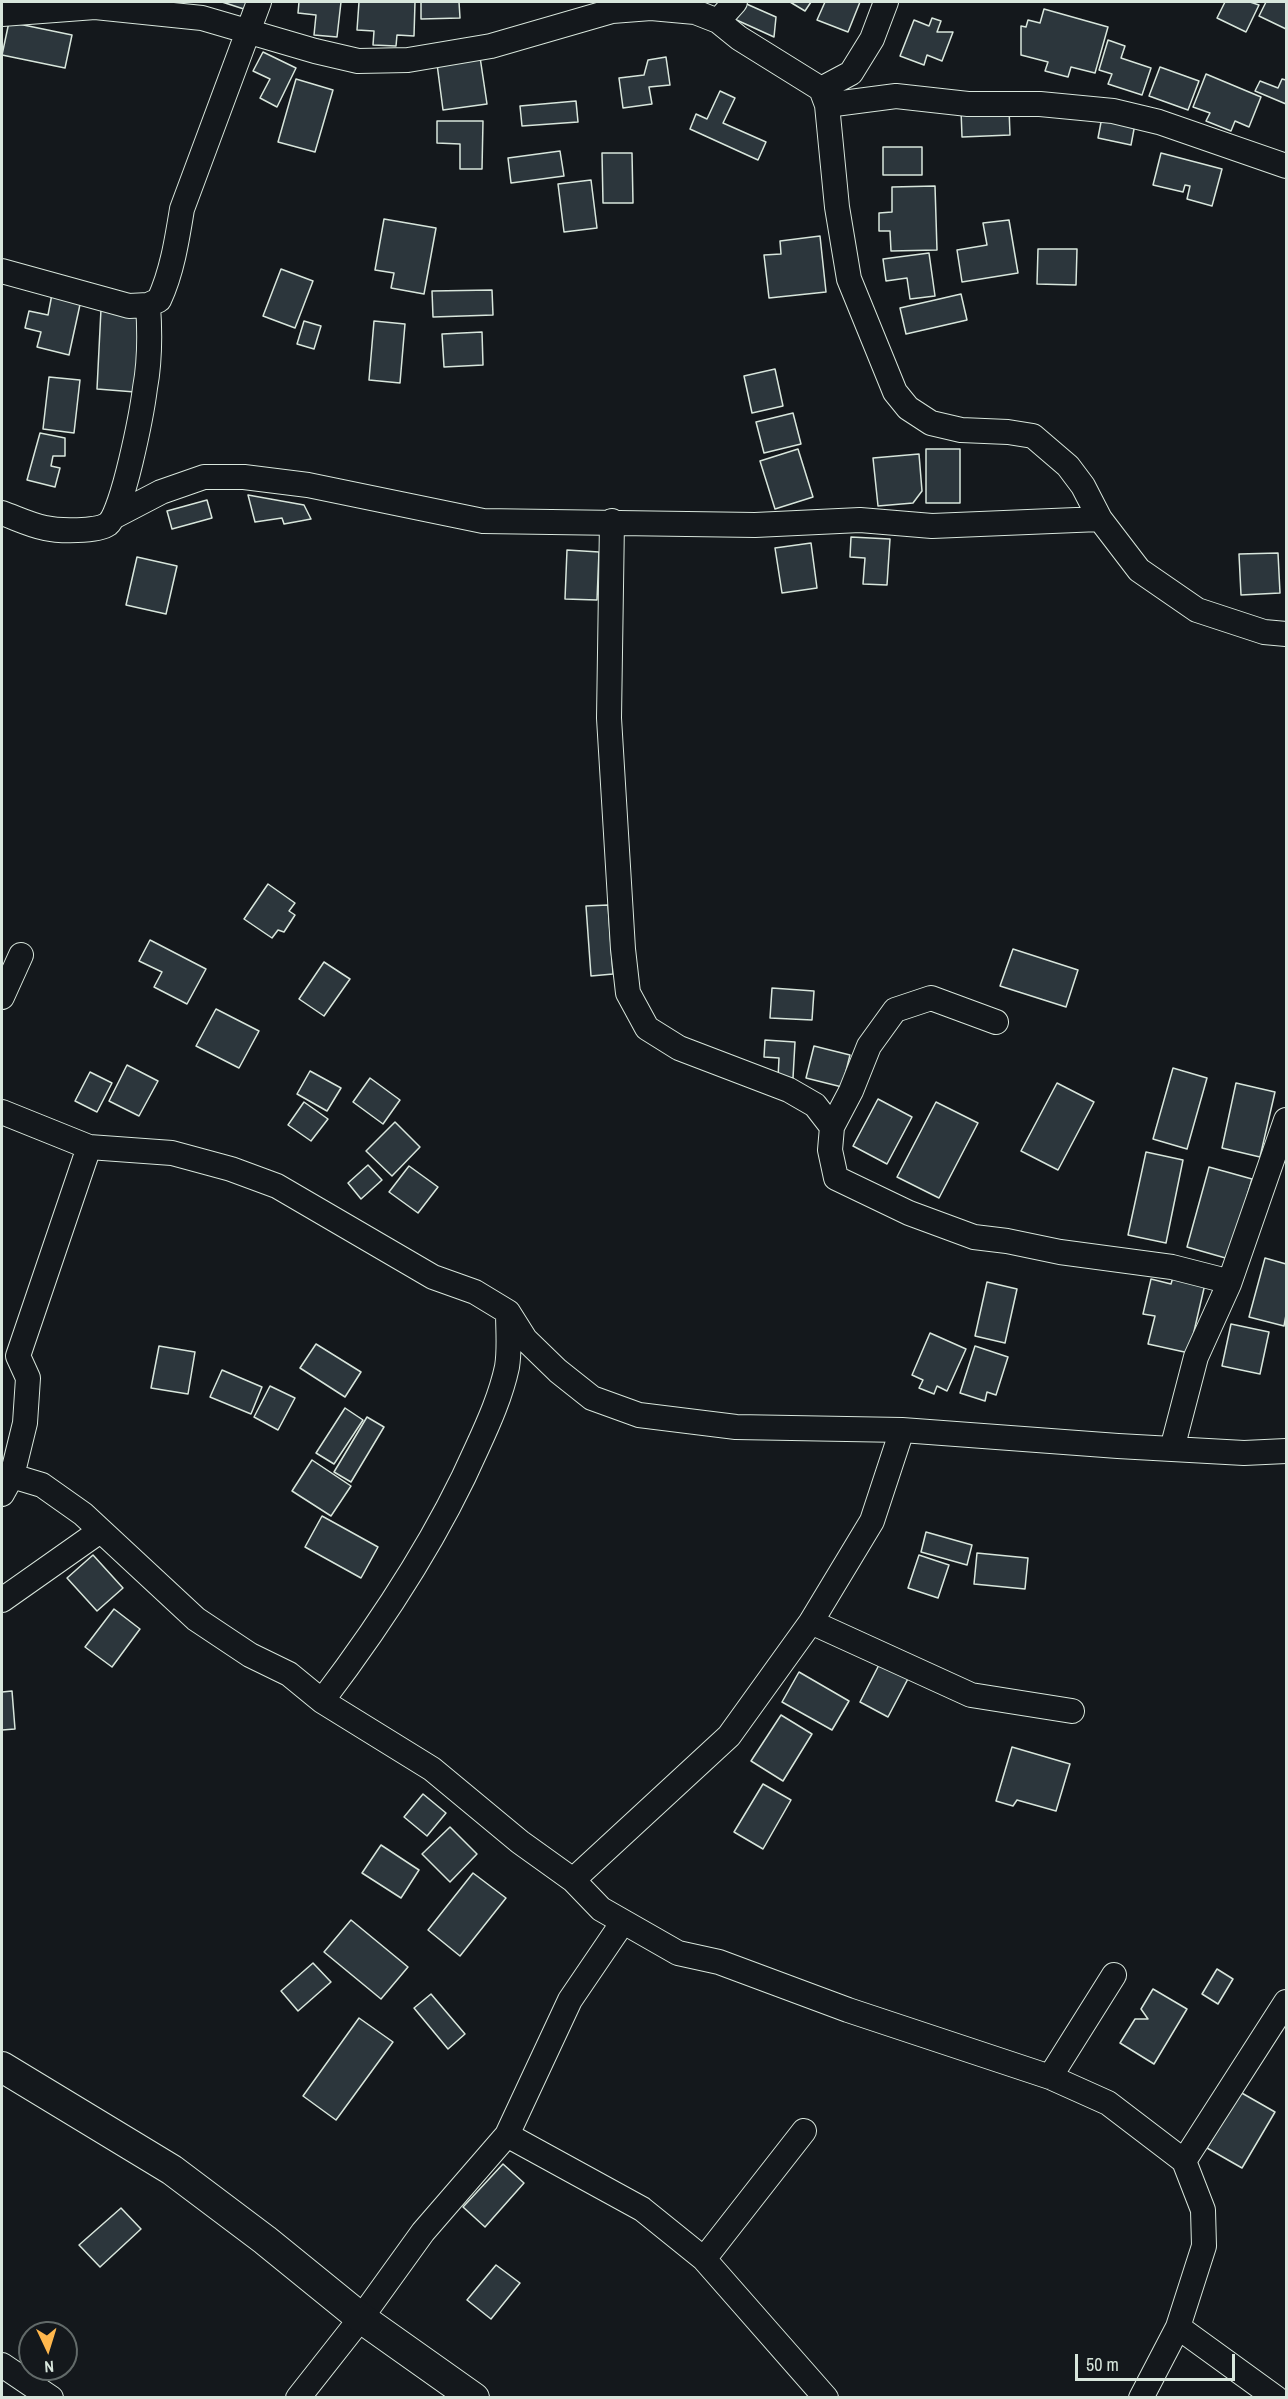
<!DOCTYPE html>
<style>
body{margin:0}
#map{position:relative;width:1288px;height:2399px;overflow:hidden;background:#14181c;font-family:"Archivo Narrow",sans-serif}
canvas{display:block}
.frame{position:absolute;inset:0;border:3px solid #d8e6dc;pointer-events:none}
.north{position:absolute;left:18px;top:2321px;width:60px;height:60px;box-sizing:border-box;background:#14181c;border:2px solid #626a69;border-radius:50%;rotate:176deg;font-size:16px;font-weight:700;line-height:24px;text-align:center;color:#d8e6dc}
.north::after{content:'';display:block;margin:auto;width:21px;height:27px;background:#ffb74d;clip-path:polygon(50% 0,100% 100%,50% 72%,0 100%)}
.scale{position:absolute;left:1075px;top:2354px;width:160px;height:27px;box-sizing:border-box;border:3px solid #d8e6dc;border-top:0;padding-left:8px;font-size:18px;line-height:21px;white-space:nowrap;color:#d8e6dc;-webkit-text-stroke:4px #14181c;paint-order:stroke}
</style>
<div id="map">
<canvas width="1288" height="2399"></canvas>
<div class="frame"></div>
<div class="north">N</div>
<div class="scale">50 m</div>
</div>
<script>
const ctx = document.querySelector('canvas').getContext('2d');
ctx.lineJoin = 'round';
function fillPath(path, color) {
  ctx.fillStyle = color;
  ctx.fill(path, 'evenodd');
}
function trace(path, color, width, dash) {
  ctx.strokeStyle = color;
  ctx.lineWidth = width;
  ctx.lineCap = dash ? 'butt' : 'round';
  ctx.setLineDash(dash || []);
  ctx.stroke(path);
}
const building = new Path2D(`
 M222 2H250L247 10Z
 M299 2H341L337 37 314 35 316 15 298 13Z
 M359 2H415L414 36 397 35 396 46 373 45 374 31 357 30Z
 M421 2H459L460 18 421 19Z
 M742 2 776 17 774 37 730 17Z
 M790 2H811L805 11Z
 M825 2H860L848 32 817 20Z
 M1225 2H1250L1259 5 1246 32 1217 18Z
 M1266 2H1286V29L1259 16Z
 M1044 9 1108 27 1095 73 1071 67 1068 77 1045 71 1048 62 1021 55V26L1026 27 1028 20 1040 23Z
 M932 18 941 21 937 32H953L942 61 927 55 924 65 900 56 914 20 929 26Z
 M9 22 72 35 65 68 2 55Z
 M1108 40 1125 46 1121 58 1151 68 1142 95 1108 84 1112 74 1099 70Z
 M263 52 296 68 277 107 260 98 270 79 253 71Z
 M480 57 487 104 443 110 437 64Z
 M666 57 670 85 649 87 652 104 623 108 619 78 644 75 648 60Z
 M1160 67 1199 81 1188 110 1149 96Z
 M1206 74 1261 97 1249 127 1235 121 1231 131 1206 121 1210 113 1193 107Z
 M296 79 333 90 315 152 278 142Z
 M1282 79 1286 80V104L1255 91 1260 81 1278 88Z
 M720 91 735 98 723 123 766 142 758 160 690 129 696 114 707 119Z
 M576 101 578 122 522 126 520 106Z
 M1009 108 1010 135 962 137 961 110Z
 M1102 117 1135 124 1131 145 1098 138Z
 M437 121H483L482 169H460V144L437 143Z
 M883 147H922V175H883Z
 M560 151 564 176 511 183 508 158Z
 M602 153H632L633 203H603Z
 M1161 153 1222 169 1212 206 1187 199 1190 186 1185 185 1183 192 1153 185Z
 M591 180 597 228 564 232 558 184Z
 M935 186 937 250 891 251 890 231H879V213L892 212V187Z
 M384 219 436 228 424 294 391 288 394 273 375 270Z
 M1009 220 1018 273 962 282 957 250 987 245 983 223Z
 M820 236 826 292 769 298 764 255 781 254 780 241Z
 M1038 249H1077L1076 285 1037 284Z
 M929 253 935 296 910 299 907 278 886 281 883 259Z
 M281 269 313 281 295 328 263 316Z
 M492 290 493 315 433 317 432 291Z
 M52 294 81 300 69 355 37 347 41 332 25 328 29 311 48 315Z
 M961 294 967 320 906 334 900 308Z
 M101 309 140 312 135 392 97 389Z
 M304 321 321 326 314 349 297 344Z
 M374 321 405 324 400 383 369 380Z
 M482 332 483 365 444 367 442 334Z
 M775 369 783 406 752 413 744 376Z
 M49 377 80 380 74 433 43 429Z
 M793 413 801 444 764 453 756 422Z
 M40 433 65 438V456H53L51 466 60 468 55 487 27 480Z
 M798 449 813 497 775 509 760 461Z
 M926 449H960V503H926Z
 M919 454 922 491 913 503 878 506 873 458Z
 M248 495 304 505 311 519 284 524 282 518 255 522Z
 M207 500 212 518 172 529 167 511Z
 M851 537 890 539 887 585 863 584 865 558 850 557Z
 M811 543 817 588 782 593 775 548Z
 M567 550 599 552 597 600 565 599Z
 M1278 553 1280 593 1241 595 1239 554Z
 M137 557 177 566 166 614 126 605Z
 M268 884 295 903 289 911 295 915 284 932 278 930 272 938 244 919Z
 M608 905 613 974 591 976 586 906Z
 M150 940 206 969 187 1004 154 987 162 972 139 961Z
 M1013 949 1078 970 1066 1007 1000 986Z
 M324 962 350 979 324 1016 299 999Z
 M772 988 814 991 812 1020 770 1018Z
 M216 1009 259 1031 239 1068 196 1046Z
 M765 1040 795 1042 793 1078H778L779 1058 764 1057Z
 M814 1046 850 1055 842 1087 806 1078Z
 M127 1065 158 1081 139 1116 109 1101Z
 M1173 1068 1207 1078 1187 1149 1153 1139Z
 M310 1071 341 1088 327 1111 297 1094Z
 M90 1072 112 1083 97 1112 75 1101Z
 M370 1078 400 1100 383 1124 353 1102Z
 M1057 1083 1094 1102 1058 1170 1021 1151Z
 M1236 1083 1275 1092 1260 1157 1222 1148Z
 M878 1099 912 1117 887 1164 853 1146Z
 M304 1102 328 1119 311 1141 288 1125Z
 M936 1102 978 1123 939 1198 897 1177Z
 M395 1122 420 1147 392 1176 366 1151Z
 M1146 1152 1183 1160 1166 1243 1128 1235Z
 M368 1165 382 1180 361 1199 348 1183Z
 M409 1166 438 1187 418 1213 389 1192Z
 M1209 1167 1252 1179 1229 1259 1187 1247Z
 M1265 1258 1286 1264V1315L1284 1326 1249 1317Z
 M1173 1277 1205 1284 1189 1353 1148 1344 1155 1316 1143 1314 1151 1279 1171 1284Z
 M987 1282 1017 1289 1005 1343 975 1336Z
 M1231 1324 1269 1332 1260 1374 1222 1366Z
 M930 1333 966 1349 947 1391 937 1386 934 1394 919 1388 923 1380 912 1375Z
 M316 1344 361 1372 345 1397 300 1368Z
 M159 1346 195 1352 188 1394 151 1388Z
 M975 1346 1008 1357 996 1395 987 1392 985 1401 960 1393Z
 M222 1370 262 1387 251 1414 210 1397Z
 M270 1386 295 1398 278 1430 254 1417Z
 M345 1408 363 1420 334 1464 316 1453Z
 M367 1417 384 1427 351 1482 334 1472Z
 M312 1460 351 1486 331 1516 292 1491Z
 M322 1516 378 1547 361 1578 305 1547Z
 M926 1532 972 1545 967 1565 921 1552Z
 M977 1553 1028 1558 1025 1589 974 1584Z
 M93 1555 123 1588 97 1611 67 1578Z
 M919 1555 949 1565 938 1598 908 1588Z
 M114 1609 140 1629 112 1667 85 1647Z
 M882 1659 911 1673 888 1717 860 1702Z
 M799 1672 849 1701 832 1730 782 1702Z
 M12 1691 15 1729 2 1730V1692Z
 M781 1715 812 1734 783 1781 751 1761Z
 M1012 1747 1070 1764 1056 1811 1017 1800 1013 1806 996 1801Z
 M763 1784 791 1800 763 1849 734 1832Z
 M423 1794 446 1813 427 1836 404 1817Z
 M450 1827 477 1854 450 1882 422 1854Z
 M381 1845 419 1870 401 1898 362 1873Z
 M473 1873 506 1898 460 1956 428 1930Z
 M351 1920 408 1967 381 1999 324 1952Z
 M313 1963 331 1982 298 2011 281 1991Z
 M1217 1969 1233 1979 1218 2004 1202 1994Z
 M1153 1989 1187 2009 1154 2064 1120 2043 1135 2019H1148L1141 2009Z
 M431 1994 465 2034 448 2049 414 2008Z
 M359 2018 393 2042 336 2120 303 2096Z
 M1240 2092 1275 2112 1242 2168 1207 2148Z
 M503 2164 524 2183 485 2227 463 2207Z
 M121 2208 141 2229 100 2267 79 2245Z
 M496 2265 520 2283 491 2319 467 2300Z`);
const minor = new Path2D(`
 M2 14 95 7 202 18 315 51 358 61 408 60 491 46 612 11 651 8 695 12 718 21 739 38 821 89 827 105 837 207 849 279 895 392 908 408 931 423 961 430 1008 432 1033 436 1068 466 1083 486 1100 519 1139 570 1197 610 1264 632 1286 634
 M718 21 735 2
 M821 89 851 73 872 39 886 2
 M827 105 896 96 968 104H1040L1113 111 1159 122 1286 166
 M2 271 129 306 148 305 159 300C172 272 177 240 182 209L259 2
 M2 513C16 518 30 525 45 528 58 531 97 532 108 524 123 512 142 412 145 388 150 361 150 333 148 305
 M115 516 161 492 204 477H244L308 485 483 521 755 525 860 520 932 526 1100 519
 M612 521 609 718 623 949 628 993 647 1028 679 1048 789 1090 815 1105 832 1127 830 1150 836 1178 909 1213 974 1237 1007 1241 1060 1252 1172 1267 1219 1279 1229 1284
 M2 997 21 955
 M2 1112 89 1147 172 1153 231 1169 277 1186 433 1277 475 1292 508 1312 525 1339 558 1371 592 1398 639 1415 736 1427 902 1430 1118 1446 1244 1453 1286 1451
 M832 1127 851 1091 869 1046 895 1010 931 998 996 1022
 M1172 1449 1196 1357 1229 1284 1286 1120
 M12 1476 42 1485 83 1514 196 1619 250 1655 289 1674 322 1701 432 1769 520 1842 573 1880 601 1909 678 1953 719 1962 848 2010 1050 2077 1108 2103 1184 2161 1203 2210 1204 2246 1178 2327 1141 2398
 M2 1494 12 1476 25 1423 28 1378 18 1356 89 1147
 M2 1600 100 1531
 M811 1622 971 1695 1072 1711
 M322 1701C382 1622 437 1539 477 1448 489 1422 501 1395 507 1367 510 1349 508 1330 508 1312
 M573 1880 729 1736 811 1622 872 1521 902 1430
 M1050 2077 1114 1975
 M507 2135 570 2000 623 1922
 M1184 2161 1286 2002
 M704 2259 804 2131
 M1178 2327 1276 2398
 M2 2365 51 2398
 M298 2398 361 2318 423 2232 507 2135 642 2209 704 2259 826 2398`);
const major = new Path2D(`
 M2 2067 172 2170 265 2240 361 2318 474 2398`);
fillPath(building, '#2c363c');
trace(building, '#d8e6dc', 1.5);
trace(minor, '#d8e6dc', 26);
trace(major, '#d8e6dc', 32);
trace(minor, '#14181c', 24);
trace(major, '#14181c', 30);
</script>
